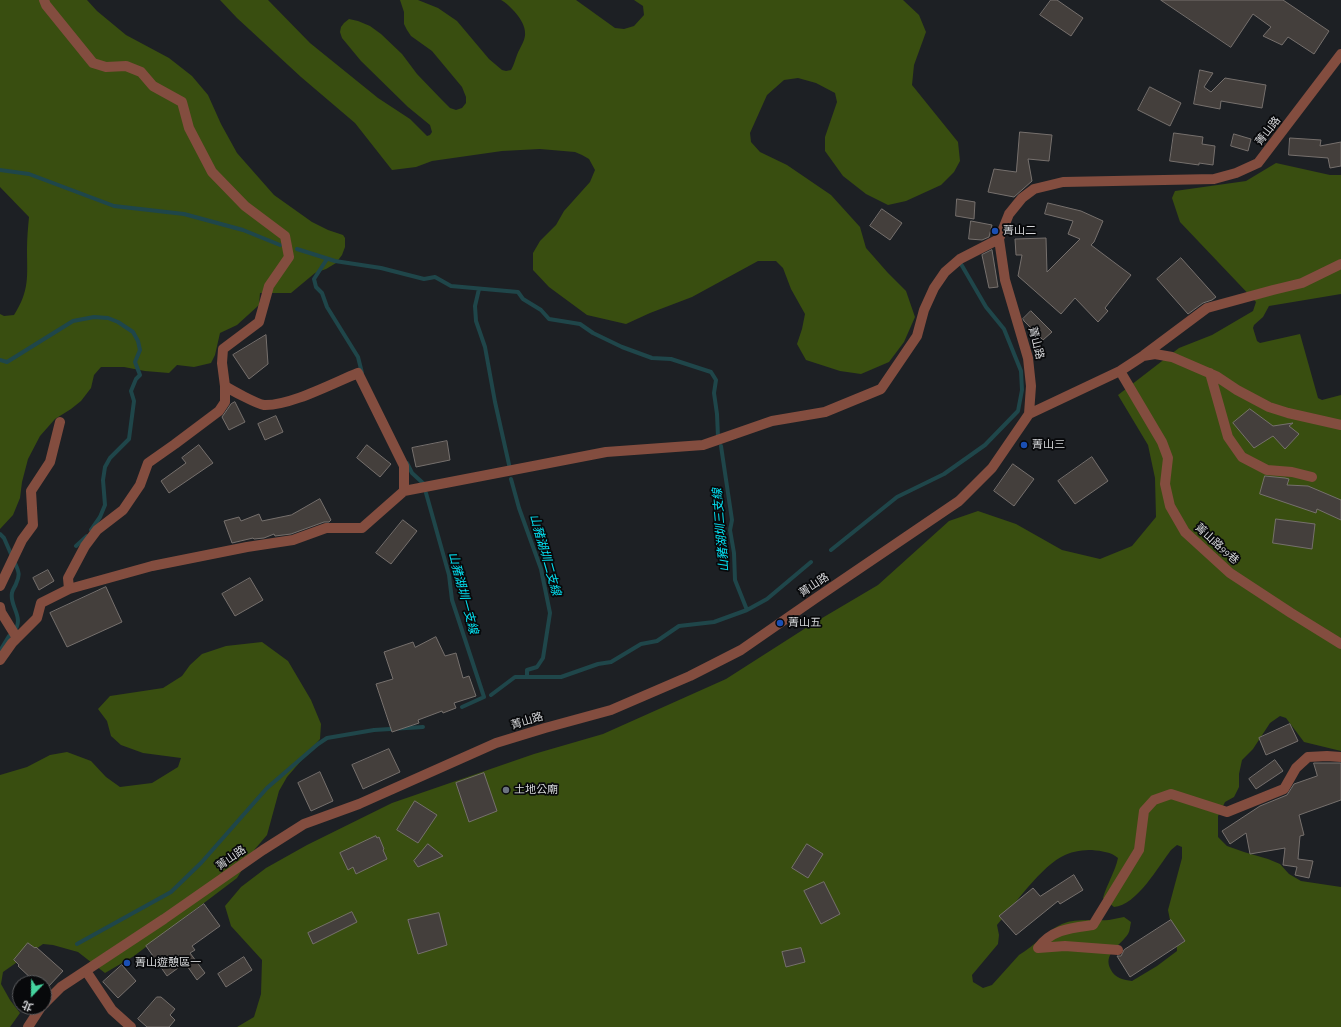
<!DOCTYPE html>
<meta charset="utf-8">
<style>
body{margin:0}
#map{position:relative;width:1341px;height:1027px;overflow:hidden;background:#1d2024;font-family:"Alegreya Sans","Noto Sans TC",sans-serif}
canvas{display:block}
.north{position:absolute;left:12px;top:975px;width:40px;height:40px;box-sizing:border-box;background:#08090b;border:1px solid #5a5b5d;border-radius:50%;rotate:202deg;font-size:11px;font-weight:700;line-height:16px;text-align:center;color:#d5d6d9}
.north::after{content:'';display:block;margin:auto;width:14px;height:18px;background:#45d49f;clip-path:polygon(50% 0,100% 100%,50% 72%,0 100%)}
</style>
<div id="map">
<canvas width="1341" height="1027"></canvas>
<div class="north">北</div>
</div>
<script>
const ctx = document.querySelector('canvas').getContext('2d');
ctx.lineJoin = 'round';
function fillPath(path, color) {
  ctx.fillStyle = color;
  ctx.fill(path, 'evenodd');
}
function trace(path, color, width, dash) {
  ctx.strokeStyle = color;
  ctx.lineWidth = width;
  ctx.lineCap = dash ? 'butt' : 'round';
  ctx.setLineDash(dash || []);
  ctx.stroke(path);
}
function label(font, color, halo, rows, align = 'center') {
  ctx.font = font + ' "Alegreya Sans","Noto Sans TC",sans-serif';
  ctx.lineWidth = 3.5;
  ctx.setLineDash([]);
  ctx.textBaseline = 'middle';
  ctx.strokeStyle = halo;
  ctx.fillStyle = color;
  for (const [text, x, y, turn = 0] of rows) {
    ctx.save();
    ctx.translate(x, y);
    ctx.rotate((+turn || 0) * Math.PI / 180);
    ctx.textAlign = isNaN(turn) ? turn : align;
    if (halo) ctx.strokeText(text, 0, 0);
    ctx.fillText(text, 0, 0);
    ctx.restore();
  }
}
const forest = new Path2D(`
 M0 0H87L97 11 126 35 169 58 192 76 208 95 221 124 237 153 274 195 312 222 328 230 343 235 345 238V247L342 255 336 263 326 269 315 273 291 293H260L259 305 237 325 220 333 215 355 211 363 194 367 177 365 169 373 145 371 124 367H101L94 375 91 388 81 401 71 409 55 419 40 436 28 459 22 482 20 498 13 515 0 529V314L4 316 14 315C30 290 27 276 27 249 27 238 28 228 29 217L0 187Z
 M220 0H268L310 43 378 98 410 119 427 136 430 135 432 132 430 125 408 107 361 61 342 38 340 32 341 27 344 23 349 19 358 21 370 26 381 34 402 54 417 74 442 100 450 108 456 110 462 108 466 103V97L462 87 432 51 411 36 407 30 404 24V12L400 0H418L438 8 457 21 489 59 502 70 506 71 511 70C514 65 515 60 517 55 520 47 526 40 525 32 525 21 510 5 501 0H576L615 28 624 29 634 26 644 15 643 6 634 0H903L919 15 926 32 914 65 912 85 958 142 960 161 954 172 941 185 906 201 888 205 866 194 843 176 825 151V137L837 102 835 93 816 83 798 78 784 80 767 95 750 133 751 142 760 152 787 165 831 195 860 227 866 248 888 273 906 291 915 317 904 342 889 362 861 374 840 371 806 360 797 344 802 329 805 314 791 289 783 268 776 261H758L692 297 650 313 626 324 587 315 549 287 533 270V253L540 241 556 225 564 211 590 182 595 170 589 159 582 155 575 152 540 149 502 151 432 161 416 167 392 170 355 123 301 77 237 18Z
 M1276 163 1330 175H1341V294L1269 306 1263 317 1254 325 1253 328 1257 341 1260 343 1300 334 1318 398 1322 400 1341 395V751L1304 742 1286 718 1280 716 1270 723 1253 749 1242 760 1239 774V787L1234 797 1225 802 1218 816V837L1227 846 1244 852 1268 859 1280 864 1289 874 1301 881 1341 887V1027H237L254 1017 261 994 262 960 231 926 225 906 241 887 266 868 307 845 392 803 534 754 603 734 726 679 812 624 878 585 949 521 978 511 1016 524 1062 550 1100 559 1132 546 1156 517 1155 478 1148 445 1118 395 1179 348 1212 335 1253 311 1256 302 1180 222 1172 198 1175 191 1246 181ZM1177 845 1182 847V858L1168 910 1172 930 1176 936 1177 951 1157 966 1132 981C1124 980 1115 978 1111 970 1102 954 1120 946 1128 934 1130 931 1130 926 1131 922L1124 917C1119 918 1114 919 1109 920 1093 921 1077 918 1062 924 1046 931 1035 946 1019 955L992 985 983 988 973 982 972 975 998 944 999 935 997 925C1014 905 1042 865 1065 855 1073 851 1084 850 1092 850 1102 851 1111 852 1118 858 1115 872 1107 884 1103 898L1114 907C1137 905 1158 867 1171 850Z
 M262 642 288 661 311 700 321 724 320 739 287 777 279 791 267 835 255 849 237 878 134 956 105 973 78 952 53 945 43 944 3 972 1 984 10 1000 20 1013 10 1027H0V775L27 767 50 755 67 752 91 761 106 777 120 787 152 783 178 767 181 758 143 753 121 745 111 736 107 721 98 709 110 696 163 688 182 676 190 665 202 654 226 646Z`);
const stream = new Path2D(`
 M0 170 29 174 114 206 184 214 243 230 280 245
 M297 249 335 261 381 268 424 279 435 277 451 286 518 292 523 299 541 310 549 319 580 324 593 333 622 347 652 358 671 359 711 372 716 380 714 393 717 414 718 437
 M327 259 314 279 316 287 322 293 327 307 358 357 362 373
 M479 289 475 306 476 321 485 347 495 402 510 469
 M0 360 7 362 73 321 94 317 108 318 118 322 133 332 138 341 140 350 135 362 140 375 136 379 131 391 134 401 129 439 110 458 105 467 103 480 105 505 100 517 91 530
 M721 446 732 520 730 530 734 553 735 580 747 610
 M407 463 412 473 424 484
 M511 479 519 508 541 569 550 613 543 658 537 667 527 670V676
 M426 493 449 575 452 600 484 697 462 707
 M0 534 4 538 11 554
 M76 546 87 536
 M831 550 897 497 944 474 985 445 1018 411 1022 390 1021 371 1004 329 986 307 961 264
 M13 632C26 619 9 606 12 593 12 590 15 587 16 584 21 574 18 570 14 561
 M0 651 9 636
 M491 695 515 677H561L598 664 611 662 641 644 657 641 679 626 714 622 747 610 767 599 811 562
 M77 944 171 892 201 863 267 788 318 744 327 738 374 730 423 727`);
const building = new Path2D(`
 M1051 0H1057L1083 18 1071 36 1040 15Z
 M1161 0H1283L1329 31 1314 54 1288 37 1282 45 1263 36 1271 27 1253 14 1231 47Z
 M1200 70 1213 73 1204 87 1211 92 1225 78 1266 85 1262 108 1221 101 1220 109 1194 104Z
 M1150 87 1181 103 1170 126 1138 110Z
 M1020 132 1052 135 1049 161 1028 159 1032 181 1014 197 988 192 994 169 1016 172Z
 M1174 133 1203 137 1202 144 1215 146 1213 165 1199 163V165L1170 161Z
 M1234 134 1251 139 1248 151 1231 146Z
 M1290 138 1321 140 1320 146 1341 142V166L1330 168 1328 158 1289 155Z
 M957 199 975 202 974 219 956 216Z
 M1048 203 1081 211 1103 221 1094 242 1091 245 1131 275 1105 308 1108 311 1098 322 1075 298 1061 314 1018 276 1022 255H1016L1015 239 1046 238 1047 272 1080 239 1068 234 1073 221 1045 214Z
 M882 209 902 223 890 240 870 226Z
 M971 221 992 225 989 237 982 240 969 239Z
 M992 250 998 287 989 288 982 255Z
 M1181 258 1216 297 1212 300 1203 303 1188 314 1157 279Z
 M1031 311 1052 332 1043 340 1024 321 1023 319Z
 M266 335 268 364 249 379 233 355Z
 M235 402 245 422 229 430 222 417 231 404Z
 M1250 409 1273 426 1293 423 1289 426 1299 434 1285 449 1273 436 1254 448 1233 423Z
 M276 416 283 432 265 440 258 424Z
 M447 441 450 460 416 467 412 448Z
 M199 445 213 463 169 493 161 481 186 463 182 458Z
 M367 445 391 464 380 477 357 458Z
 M1092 457 1108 481 1075 504 1058 481Z
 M1013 464 1034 479 1014 506 994 491Z
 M1265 476 1285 478 1289 479 1287 485 1308 486 1341 500V520L1317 509 1316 513 1260 494Z
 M320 499 331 520 329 522H324L291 534 275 536 274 534 264 538 254 539 253 538 232 543 224 521 239 517 241 521 259 514 262 521 291 515Z
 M1276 519 1315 524 1312 549 1273 543Z
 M403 520 417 531 391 564 376 553Z
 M48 570 54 581 39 590 33 578Z
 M250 578 263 600 235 616 222 594Z
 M106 587 122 622 67 647 50 613Z
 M436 637 445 656 456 653 463 678 469 676 476 696 454 703 456 708 443 713 442 711 418 720 419 723 392 732 376 684 393 679 384 652 413 642 415 647Z
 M1290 724 1298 741 1266 755 1259 738Z
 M389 749 400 772 363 789 352 765Z
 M1275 760 1283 771 1256 789 1249 779Z
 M1314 763H1341V800L1299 815 1304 835 1300 836 1298 859 1313 861 1309 878 1295 875 1297 867 1283 865 1285 848 1250 854 1246 833 1230 844 1222 831 1260 806 1287 795 1294 784 1317 776Z
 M320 772 333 801 311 811 298 783Z
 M484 773 497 811 469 822 456 783Z
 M415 801 437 815 418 843 397 830Z
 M376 836 377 838 379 837 384 849 383 850 387 859 356 874 353 867 348 870 340 853Z
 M428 844 443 856 418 867 414 861Z
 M807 844 823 854 808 878 792 868Z
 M1074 875 1083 890 1060 904 1058 901 1016 935 999 916 1033 888 1040 896Z
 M824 882 840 914 821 924 804 891Z
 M204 904 220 926 192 946 195 950 190 953 205 973 197 980 185 963 167 976 146 946Z
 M352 912 357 922 313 944 308 933Z
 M439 913 447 945 418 954 408 920Z
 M1171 920 1185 941 1130 977 1117 956H1121L1124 950Z
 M28 943 35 948 36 947 63 971 48 987 40 979 36 983 18 966 19 965 14 960Z
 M801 948 805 962 786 967 782 952Z
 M244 957 252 970 226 987 218 974Z
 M122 965 136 981 118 998 103 982Z
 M157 997H161L175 1009 170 1015 175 1020 169 1027H147L138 1019Z`);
const minor = new Path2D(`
 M44 0 46 5 93 63 106 67 126 66 141 72 153 86 182 102 189 128 212 172 245 206 285 236 289 257 269 286 259 322 223 349 222 363 225 386V402L219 411 175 444 148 463 140 485 123 510 97 530 85 546 68 578 69 589
 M1144 355 1207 308 1273 290 1302 283 1341 264
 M1120 371 1162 442 1168 458 1165 484 1170 506 1185 532 1230 573 1291 613 1341 644
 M1210 373 1228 437 1242 457 1267 470 1292 472 1312 477
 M225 386C231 390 257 404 264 405 290 406 333 383 358 373L404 466V491
 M1029 414 1120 371 1143 356 1155 354 1172 357 1216 376 1237 390 1269 407 1288 413 1341 425
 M0 586 22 540 33 525 31 491 50 462 60 422
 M0 607 1 612 17 638
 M0 660 12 643 37 618 41 603 69 589 152 566 247 547 293 540 326 528H362L404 491 606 452 703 445 772 421 825 412 881 389 917 336 924 310 934 288 945 272 960 259 999 239
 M1118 950 1065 946 1038 948C1052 929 1071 928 1093 925L1139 850 1144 811 1154 800 1171 794 1227 812 1284 789 1296 768 1308 757 1327 756 1341 757
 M86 971 112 1010 131 1027
 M44 1004 61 987 164 919 263 850 304 824 359 804 496 743 545 728 611 710 690 676 741 650 816 598 959 501 992 468 1029 414 1031 386 1028 358 1005 280 999 239 1009 214 1022 198 1034 189 1063 182 1214 179 1236 173 1258 163 1341 54
 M28 1027 41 1007`);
const markers = [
 [995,231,4,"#1a4fb4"],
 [1024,445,4,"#1a4fb4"],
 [780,623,4,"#1a4fb4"],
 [506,790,4,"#6b7280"],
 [127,963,4,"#1a4fb4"]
];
const streetNames = [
 ["菁山路",1268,131,-52],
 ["菁山路",1036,343,76],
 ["菁山路99巷",1217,544,42],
 ["菁山路",814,585,-34],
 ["菁山路",527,721,-17],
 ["菁山路",231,858,-35]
];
const poiNames = [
 ["菁山二",1003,231],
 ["菁山三",1032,445],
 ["菁山五",788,623],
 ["土地公廟",514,790],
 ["菁山遊憩區一",135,963]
];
const waterNames = [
 ["山豬湖圳三支線",721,530,-95],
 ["山豬湖圳二支線",545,555,74],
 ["山豬湖圳一支線",463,593,75]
];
fillPath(forest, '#394e10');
trace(stream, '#1f464a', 4);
fillPath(building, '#443f3c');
trace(building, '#76706d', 1);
trace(minor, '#834d3f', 10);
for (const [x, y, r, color] of markers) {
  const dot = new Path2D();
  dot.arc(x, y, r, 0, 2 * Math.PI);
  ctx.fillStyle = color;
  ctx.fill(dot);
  trace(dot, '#08090b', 1.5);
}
label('11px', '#d5d6d9', '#08090b', streetNames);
label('11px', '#d5d6d9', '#08090b', poiNames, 'left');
label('italic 12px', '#04e1f2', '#08090b', waterNames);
</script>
